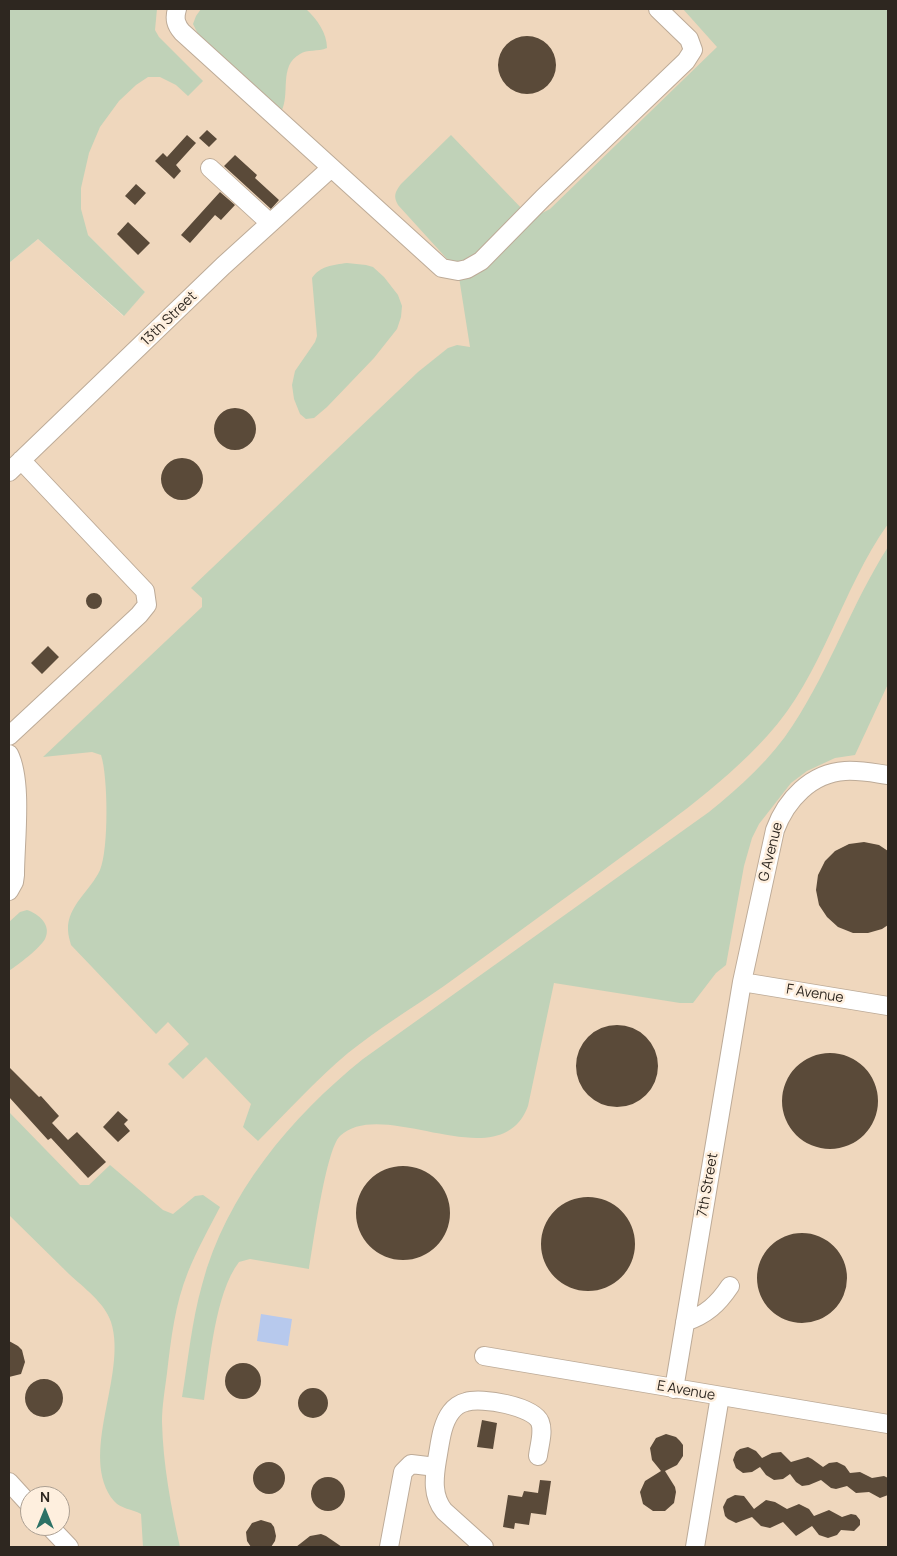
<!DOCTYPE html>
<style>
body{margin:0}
#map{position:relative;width:897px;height:1556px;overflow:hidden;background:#f4e1cd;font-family:Manrope,sans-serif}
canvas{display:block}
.frame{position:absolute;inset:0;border:10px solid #2e2720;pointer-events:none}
.north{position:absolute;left:20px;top:1486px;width:50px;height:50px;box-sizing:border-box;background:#feefde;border:1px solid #ab9f92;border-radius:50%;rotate:0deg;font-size:14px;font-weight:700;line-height:20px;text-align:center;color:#2e2720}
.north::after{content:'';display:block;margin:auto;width:18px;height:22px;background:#2d7266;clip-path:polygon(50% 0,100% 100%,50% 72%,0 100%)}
</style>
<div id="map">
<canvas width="897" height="1556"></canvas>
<div class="frame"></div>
<div class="north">N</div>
</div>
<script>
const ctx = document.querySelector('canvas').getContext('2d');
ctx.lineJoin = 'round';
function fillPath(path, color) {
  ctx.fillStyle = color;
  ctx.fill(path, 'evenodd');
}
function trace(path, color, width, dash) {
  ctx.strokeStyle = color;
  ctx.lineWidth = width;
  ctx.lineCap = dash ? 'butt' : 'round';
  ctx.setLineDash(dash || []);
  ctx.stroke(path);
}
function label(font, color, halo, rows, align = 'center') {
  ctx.font = font + ' Manrope,sans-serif';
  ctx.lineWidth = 5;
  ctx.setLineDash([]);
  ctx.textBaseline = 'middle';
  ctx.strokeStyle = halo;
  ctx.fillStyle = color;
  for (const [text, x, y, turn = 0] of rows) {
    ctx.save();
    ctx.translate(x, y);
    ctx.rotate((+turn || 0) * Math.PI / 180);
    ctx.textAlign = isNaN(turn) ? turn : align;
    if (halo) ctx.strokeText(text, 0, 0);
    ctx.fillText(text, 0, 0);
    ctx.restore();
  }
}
const built = new Path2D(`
 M65 9H836L888 74V1547H9V263L38 239 123 316 145 292 88 235 25 167ZM30 1496H60V1526H30Z`);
const green = new Path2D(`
 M9 9H157L155 30 159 37 203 81 188 96 176 85 160 77H148L136 85 119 101 100 127 89 153 81 188V209L88 235 145 292 124 316 38 239 9 263Z
 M201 9H306C317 19 327 33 327 48 318 52 307 49 300 54 278 66 291 94 281 112L198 34 193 24 196 16Z
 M683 9H888V524C841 590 823 675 768 735 719 789 659 829 601 872 548 910 497 948 444 986 412 1008 378 1029 348 1053 316 1080 287 1112 258 1141L243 1127 251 1104 206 1057 183 1079 168 1064 189 1044 168 1022 156 1034 71 945C70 941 68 935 68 930 67 906 91 890 100 870 109 849 108 776 101 755L92 752 43 757 202 607V598L191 588 418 372 448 348 457 345 470 347 458 271 398 205C393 196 395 192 401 184L451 135 525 212 538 215 550 209 717 47Z
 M347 263 366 265 373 267 384 277 398 295 402 306 401 317 397 329 374 358 327 407 314 418 306 419 300 414 294 399 292 385 295 371 315 342 317 336 312 278C320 266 333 265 347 263Z
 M888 547V684L855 755 835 758 807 771 791 783 759 824 752 838 744 866 726 965 716 973 693 1003H680L554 983 528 1106C500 1181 384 1095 340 1136 326 1149 313 1245 309 1269L250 1259 239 1262C215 1293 210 1361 204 1400L182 1397C188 1360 192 1320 202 1285 226 1194 291 1117 363 1059L709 812C740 787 772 758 793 725 830 669 852 603 888 547Z
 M27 910C39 914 52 925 45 939 39 949 19 964 9 971V922L20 912Z
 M9 1112 80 1185H89L110 1165 163 1210 173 1214 195 1196 203 1195 220 1207C209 1228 197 1250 188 1272 175 1304 171 1339 167 1373 165 1389 162 1406 162 1422 163 1464 171 1507 180 1547H143L141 1514C132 1509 121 1509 114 1501 77 1456 128 1375 111 1322 105 1303 83 1287 69 1274 49 1254 29 1235 9 1215Z`);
const water = new Path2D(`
 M261 1314 292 1319 288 1346 257 1341Z`);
const building = new Path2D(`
 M498 65a29 29 0 1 1 58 0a29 29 0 1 1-58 0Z
 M207 130 217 139 209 147 199 138Z
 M187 135 196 143 176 165 181 171 174 179 155 161 163 153 167 157Z
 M235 155 257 175 255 178 279 200 271 209 224 166Z
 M136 184 146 193 135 205 125 196Z
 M220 192 235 205 221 220 215 215 190 243 181 235Z
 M128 222 150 243 138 255 117 234Z
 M214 429a21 21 0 1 1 42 0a21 21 0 1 1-42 0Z
 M161 479a21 21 0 1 1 42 0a21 21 0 1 1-42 0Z
 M86 601a8 8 0 1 1 16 0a8 8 0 1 1-16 0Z
 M48 646 59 657 42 674 31 663Z
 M864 842 879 845 888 851V925L882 929 868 933H853L838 927 827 917 819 905 816 890 818 875 825 861 835 851 849 844Z
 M576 1066a41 41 0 1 1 82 0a41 41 0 1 1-82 0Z
 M782 1101a48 48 0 1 1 96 0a48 48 0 1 1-96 0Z
 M9 1067 39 1097 41 1096 59 1116 52 1123 68 1140 77 1132 106 1162 88 1178 51 1138 48 1140 9 1097Z
 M118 1111 128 1120 124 1124 130 1131 118 1142 103 1127Z
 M356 1213a47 47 0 1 1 94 0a47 47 0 1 1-94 0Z
 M541 1244a47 47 0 1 1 94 0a47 47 0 1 1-94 0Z
 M757 1278a45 45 0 1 1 90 0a45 45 0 1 1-90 0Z
 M9 1341 18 1346 22 1350 25 1362 21 1374 9 1377Z
 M225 1381a18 18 0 1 1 36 0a18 18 0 1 1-36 0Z
 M25 1398a19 19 0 1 1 38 0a19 19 0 1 1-38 0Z
 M298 1403a15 15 0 1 1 30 0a15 15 0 1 1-30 0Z
 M482 1420 497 1423 493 1449 477 1447Z
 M666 1434 676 1437 680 1441 683 1445V1456L677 1465 665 1471 675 1487 676 1492 674 1503 665 1511H653L643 1504 640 1492 645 1481 661 1471 652 1460 650 1448 656 1438Z
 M748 1447 756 1451 762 1458 772 1453 781 1452 791 1462 808 1457 812 1459 823 1467 829 1463 837 1462 845 1466 850 1473 860 1472 872 1478 884 1476 888 1478V1495L880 1498 869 1492 856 1493 847 1486 836 1489 831 1488 821 1480 809 1485 802 1486 796 1482 790 1474 783 1479 774 1480 766 1475 760 1467 752 1472 743 1473 736 1468 733 1460 736 1452 740 1449Z
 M253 1478a16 16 0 1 1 32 0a16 16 0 1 1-32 0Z
 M311 1494a17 17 0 1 1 34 0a17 17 0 1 1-34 0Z
 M540 1480 551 1481 546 1515 531 1513 529 1525 515 1523 514 1529 503 1527 508 1495 522 1497 524 1491 538 1493Z
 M735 1495 744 1496 754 1509 766 1500 775 1502 787 1509 799 1504 809 1509 814 1516 829 1510 842 1517 851 1514 856 1515 860 1520V1525L854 1531 841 1530 837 1535 828 1538 819 1535 812 1526 796 1536 783 1522 770 1528 761 1526 752 1517 736 1523 728 1519 725 1516 723 1507 727 1499Z
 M261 1520 271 1523 274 1527 276 1536 275 1541 271 1547H251L247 1541 246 1532 252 1523Z
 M321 1534 326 1536 342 1547H296L310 1536Z`);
const minor = new Path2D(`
 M177 9C174 19 176 25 182 32L442 268 458 271 467 269 481 261 543 198 686 61 693 50 689 39 658 9
 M210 168 270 223
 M9 472 223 266 331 168
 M9 736 139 615 147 605 145 591 21 460
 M9 754C23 782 15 842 15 875L14 882 9 891
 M742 982 888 1006
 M685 1322C706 1315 718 1304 730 1286
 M484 1356 888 1424
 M674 1389 742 982 775 830C786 800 811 773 845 771 860 770 874 773 888 775
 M9 1482 30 1505
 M49 1526 69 1547
 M389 1547 403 1472 411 1464 436 1467
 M484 1547 444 1511C432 1496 434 1478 437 1460 440 1445 441 1425 451 1412 454 1408 460 1403 466 1402 482 1397 533 1406 540 1422 544 1432 539 1446 538 1456
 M695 1547 720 1396`);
const streetNames = [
 ["13th Street",169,319,-44],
 ["G Avenue",771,852,-76],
 ["F Avenue",815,994,9],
 ["7th Street",708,1185,-80],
 ["E Avenue",686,1391,10]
];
fillPath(built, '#efd7bd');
fillPath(green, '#c0d2b8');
fillPath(water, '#b7c9ed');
fillPath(building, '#5a4a39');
trace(minor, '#bdab98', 20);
trace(minor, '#fff', 18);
label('14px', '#2e2720', '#feefde', streetNames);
</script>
